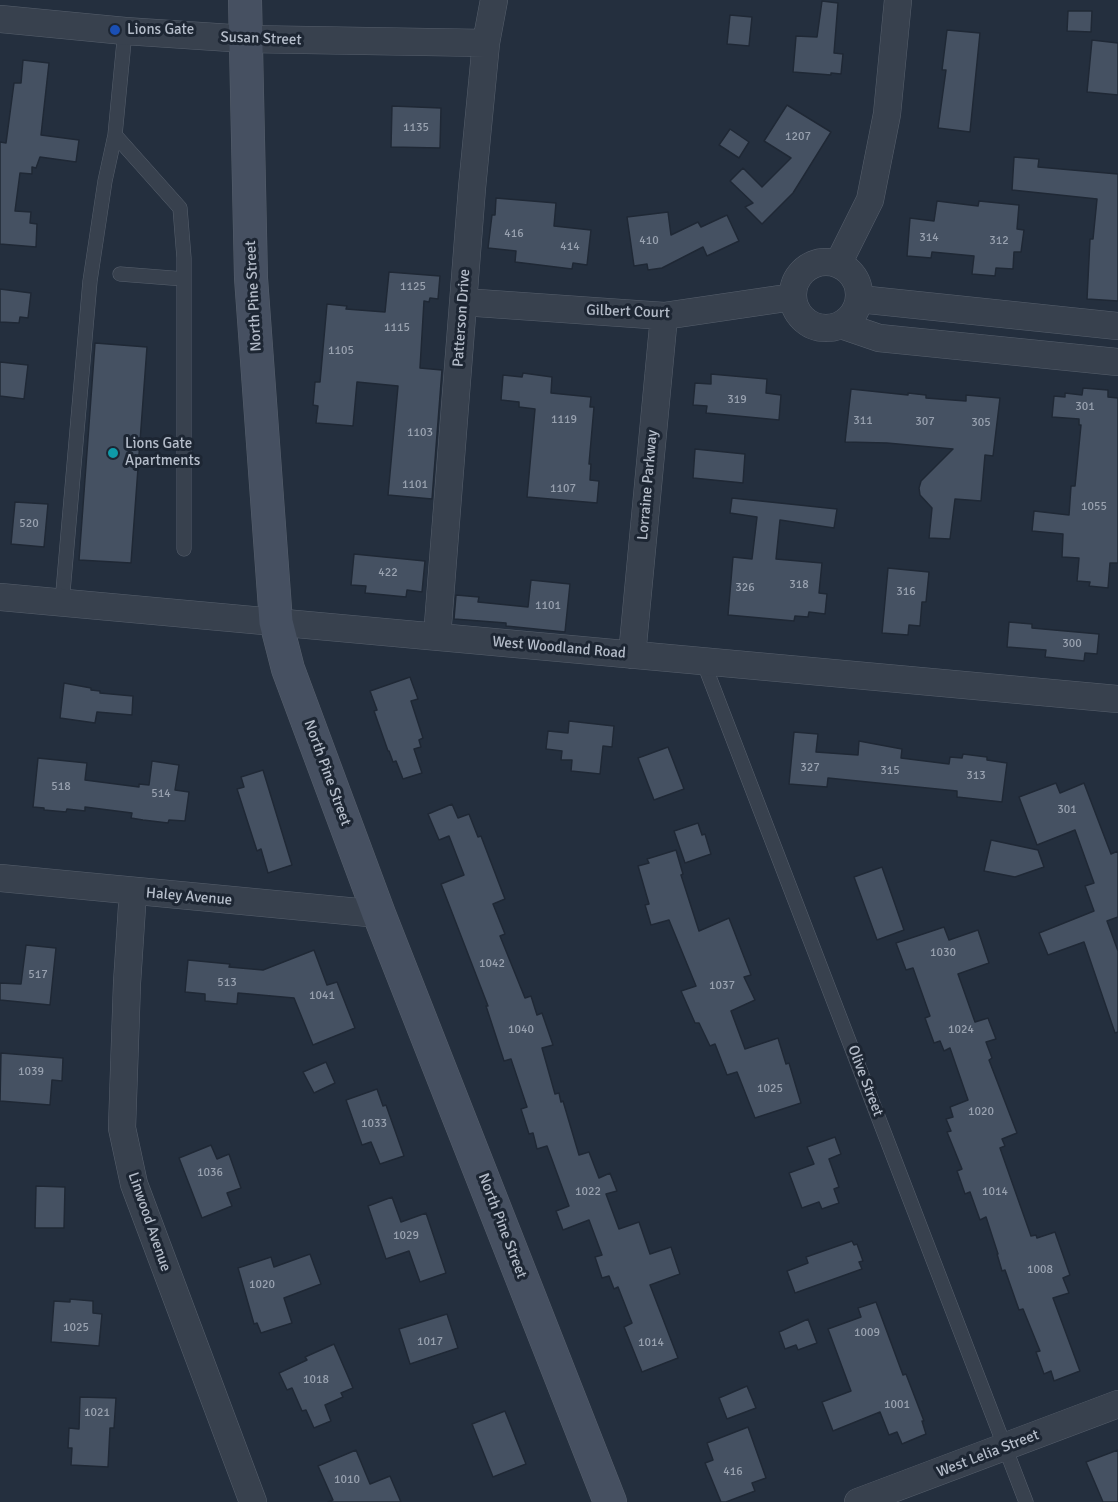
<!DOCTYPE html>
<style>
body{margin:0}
canvas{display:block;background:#242f3e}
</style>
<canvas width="1118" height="1502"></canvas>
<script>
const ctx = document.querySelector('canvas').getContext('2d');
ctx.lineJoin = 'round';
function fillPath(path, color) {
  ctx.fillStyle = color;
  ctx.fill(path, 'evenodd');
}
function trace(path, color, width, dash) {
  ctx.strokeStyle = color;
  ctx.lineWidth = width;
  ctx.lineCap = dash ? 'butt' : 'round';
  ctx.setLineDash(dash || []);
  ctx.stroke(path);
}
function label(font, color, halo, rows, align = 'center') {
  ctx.font = font + ' Signika,sans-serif';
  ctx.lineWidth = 6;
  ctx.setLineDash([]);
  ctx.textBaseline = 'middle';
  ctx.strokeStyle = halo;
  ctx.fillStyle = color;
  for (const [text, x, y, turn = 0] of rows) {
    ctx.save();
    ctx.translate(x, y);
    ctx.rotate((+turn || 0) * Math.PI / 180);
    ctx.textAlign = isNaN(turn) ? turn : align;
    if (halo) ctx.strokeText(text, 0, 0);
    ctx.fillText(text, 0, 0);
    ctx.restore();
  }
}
const building = new Path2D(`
 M822 1 838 3 834 53 843 54 841 74 831 73V75L793 72 796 36 817 37Z
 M1068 11H1092L1091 32 1067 31Z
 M730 15 752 17 749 46 727 44Z
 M947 30 980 33 970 132 938 128 946 70H942Z
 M1092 40 1118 43V95L1087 92Z
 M23 60 49 63 41 135 79 140 76 162 40 157 36 168 32 167V174L20 173 15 211 31 212 30 223 37 224 36 247 0 244V142L6 143 14 83H21Z
 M787 105 831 132 793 193 762 224 745 207 753 203 730 181 743 168 762 187 791 158 764 141Z
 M392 106 441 108 440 148 391 147Z
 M730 129 749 142 739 158 719 145Z
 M1014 157 1039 159 1038 167 1118 174V301L1087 299 1090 239H1093L1097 199 1012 190Z
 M496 198 556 203 554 226 591 230 587 265 573 263 572 269 515 262 516 251 488 248 492 215H495Z
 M937 201 978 206 979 201 1019 205 1017 229 1024 230 1021 252H1014L1013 269 996 268 995 276 972 274 974 256 932 252 931 258 907 256 910 218 934 221Z
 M668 212 671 235 698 222 701 227 727 215 739 241 707 256 703 247 662 268 648 270 647 264 634 266 627 217Z
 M389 272 440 276 438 299 430 298 429 302 424 301 420 368 442 370 432 499 388 495 398 386 357 382 353 426 316 423 318 406 313 405 315 382H320L327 304 347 306 346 309 385 312Z
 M0 289 31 293 28 318 20 317 19 323 0 322Z
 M95 343 147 347 131 563 79 560Z
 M0 362 28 365 24 399 0 396Z
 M523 373 552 377 551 393 591 397 590 407H594L589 464H591L590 480 599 481 597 503 527 497 535 409 519 407V402L501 400 503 375 522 377Z
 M711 374 767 379 766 393 781 395 779 420 706 413 707 406 693 405 695 383 711 384Z
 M1083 388 1108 390V397L1118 398V563H1110L1108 588 1089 586 1090 582 1077 581 1079 558 1062 557 1063 534 1032 531 1034 511 1069 515 1071 486H1075L1081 425H1079V419L1052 417 1054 396 1065 397V393L1082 395Z
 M851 389 908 395V393L926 395V398L966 401V395L1000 398 993 456 985 455 981 501 955 499 950 539 929 538 932 508 920 495 919 488 921 481 953 449 887 443 845 442Z
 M695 449 745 454 743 483 693 478Z
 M732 498 837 509 834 528 780 520 776 559 822 563 819 593 827 594 825 614 809 612 808 617 795 616 794 621 728 615 733 557 752 559 757 517 730 513Z
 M15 502 48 504 44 547 11 544Z
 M354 554 425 561 422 592 407 590 406 597 365 593 366 586 351 585Z
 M888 568 929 572 926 602H922L920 626 909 625 908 635 882 633Z
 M531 580 570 584 565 632 506 626V623L454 619 456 595 479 597 478 602 528 607Z
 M1009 622 1032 624V628L1099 634 1097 654 1085 653 1084 661 1045 657 1046 650 1007 647Z
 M410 677 418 699 411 701 423 738 419 740 421 747 414 749 422 773 403 779 396 761 393 762 389 751H388L374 711 377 710 370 691Z
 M64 683 91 688V690L100 691V693L133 696 132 715 97 712 95 723 60 718Z
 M569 721 614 726 612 747 603 746 600 774 571 771 572 760H561L562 751 546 749 548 731 568 733Z
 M794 732 818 734 816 752 858 755 859 741 902 749 901 758 949 764 950 757 962 758 963 754 987 757V760L1007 763 1002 802 957 797V791L828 778 827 787 789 784Z
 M668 747 684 789 654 800 638 758Z
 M38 758 87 763 85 780 139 787V784L149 785 152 761 179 765 175 790 189 792 185 821 169 820 168 823 143 820 131 818 132 813 85 807V811L67 809 66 812 44 810V808L33 807Z
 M263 770 292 865 268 873 261 849 257 851 237 789 244 787 241 777Z
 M1056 783 1060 793 1084 783 1111 854 1118 851V917L1107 921 1118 951V1032L1115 1033 1084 942 1048 955 1039 933 1094 911 1085 886 1094 883 1075 830 1037 845 1019 797Z
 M452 804 458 818 469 814 478 837 481 836 505 899 493 904 505 934 500 936 525 998 531 996 537 1015 542 1013 553 1045 542 1048 555 1094 559 1093 561 1102 563 1101 579 1155 589 1152 599 1178 610 1173 617 1191 606 1194 619 1229 639 1222 650 1254 671 1247 680 1274 650 1285 678 1358 642 1372 624 1327 632 1323 618 1287 614 1289 609 1276 602 1278 595 1257 602 1255 589 1220 563 1230 556 1211 569 1206 547 1146 537 1149 533 1133 529 1134 521 1109 527 1107 511 1059 504 1061 486 1006H488L441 884 464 875 449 836 439 840 428 814Z
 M698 823 702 835 705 834 711 854 685 863 674 831Z
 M991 840 1038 850 1044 867 1015 877 984 871Z
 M676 850 683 874 681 875 699 931 729 918 751 975 744 977 755 1000 731 1011 745 1049 778 1038 786 1064 789 1063 801 1103 755 1118 737 1072 727 1075 715 1044 710 1046 699 1023H695L681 991 696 986 669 920 651 925 645 905 649 904 638 866 649 863 647 859Z
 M882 867 904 930 877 940 854 877Z
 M944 927 949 940 978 930 989 963 958 974 975 1022 988 1018 996 1039 986 1042 992 1058 989 1060 1017 1133 1002 1139 1005 1146 1000 1148 1031 1236 1036 1235 1037 1238 1055 1232 1070 1275 1063 1278 1069 1293 1053 1298 1080 1371 1054 1381 1051 1371 1044 1374 1036 1352 1040 1351 1023 1309 1019 1310 1005 1270 1002 1271 997 1254H998L986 1217 980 1220 970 1192 965 1194 957 1171 962 1169 947 1132 951 1131 946 1119 953 1117 950 1107 968 1100 950 1048 944 1051 940 1041 934 1043 925 1018 930 1016 913 968 906 970 896 943Z
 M26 945 56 948 50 1005 0 1000V983L21 984Z
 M314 950 327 985 337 982 355 1028 313 1045 294 998 238 993 237 1004 205 1001V994L185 992 188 960 230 964 229 967 263 970Z
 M1 1053 63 1058 62 1081 52 1080 50 1105 0 1101Z
 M326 1062 335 1083 314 1093 303 1072Z
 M377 1089 383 1106 386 1105 404 1156 380 1164 371 1142 362 1145 346 1100Z
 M835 1137 841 1154 829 1159 839 1187 834 1189 839 1203 822 1209 819 1202 802 1208 789 1173 814 1164 807 1147Z
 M211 1145 217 1159 229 1154 241 1188 227 1193 232 1206 202 1218 179 1158Z
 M36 1186 65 1187 64 1228H35Z
 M392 1197 401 1222 426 1213 446 1273 420 1282 409 1251 386 1259 368 1206Z
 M852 1241 854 1245 857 1244 863 1261 859 1262 862 1269 795 1293 787 1271 808 1263 806 1257Z
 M310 1254 321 1284 284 1298 292 1323 261 1333 257 1323 254 1324 238 1268 271 1257 274 1267Z
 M70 1299 93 1301V1313L102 1314 99 1346 51 1342 54 1301 70 1302Z
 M876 1302 903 1375 906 1374 924 1421H922L926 1434 902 1444 897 1432 889 1435 880 1412 833 1431 822 1402 851 1391 828 1329 861 1317 858 1308Z
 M447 1314 458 1348 410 1364 399 1329Z
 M808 1319 817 1343 798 1350 796 1345 785 1349 779 1332Z
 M334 1344 353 1388 341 1393 343 1397 325 1405 331 1421 314 1428 306 1410 302 1411 292 1388 287 1390 279 1373 307 1360 305 1357Z
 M747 1386 756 1408 727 1419 719 1398Z
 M80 1397 116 1398 114 1428H110L108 1467 71 1465 72 1448H68L69 1428 79 1429Z
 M505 1411 526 1464 493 1477 472 1424Z
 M748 1427 766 1478 752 1483 755 1491 726 1502H721L705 1463 713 1460 707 1443Z
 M356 1450 370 1484 390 1476 401 1502H328L333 1500 318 1466Z
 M1118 1450V1502H1103L1086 1462Z`);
const service = new Path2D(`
 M125 31 115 135 180 208 184 258V549
 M120 274 184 279
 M62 603 90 281 105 181 115 135
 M703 661 1026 1502`);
const minor = new Path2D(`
 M0 19 125 31 246 39 486 43
 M793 295a33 33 0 1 1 66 0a33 33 0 1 1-66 0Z
 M838 264 870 200 887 114 898 0
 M859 299 1118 326
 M463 302 664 316 793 297
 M841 325 879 338 1118 362
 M0 597 1118 699
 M437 637 472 188 486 43 494 0
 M632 655 664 316
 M0 878 379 914
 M133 891 127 983 122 1128 134 1184 253 1502
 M858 1502 1118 1404`);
const secondary = new Path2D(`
 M245 0 251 278 276 622 288 669 379 914 610 1502`);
const markers = [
 [115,30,6,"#1a4fb4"],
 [113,453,6,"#0f9aa8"]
];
const numberNames = [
 ["1135",416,128],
 ["1207",798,137],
 ["416",514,234],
 ["314",929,238],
 ["410",649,241],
 ["312",999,241],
 ["414",570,247],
 ["1125",413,287],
 ["1115",397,328],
 ["1105",341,351],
 ["319",737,400],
 ["301",1085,407],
 ["1119",564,420],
 ["311",863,421],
 ["307",925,422],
 ["305",981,423],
 ["1103",420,433],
 ["1101",415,485],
 ["1107",563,489],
 ["1055",1094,507],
 ["520",29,524],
 ["422",388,573],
 ["318",799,585],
 ["326",745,588],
 ["316",906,592],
 ["1101",548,606],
 ["300",1072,644],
 ["327",810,768],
 ["315",890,771],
 ["313",976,776],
 ["518",61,787],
 ["514",161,794],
 ["301",1067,810],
 ["1030",943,953],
 ["1042",492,964],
 ["517",38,975],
 ["513",227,983],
 ["1037",722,986],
 ["1041",322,996],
 ["1040",521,1030],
 ["1024",961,1030],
 ["1039",31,1072],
 ["1025",770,1089],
 ["1020",981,1112],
 ["1033",374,1124],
 ["1036",210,1173],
 ["1022",588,1192],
 ["1014",995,1192],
 ["1029",406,1236],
 ["1008",1040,1270],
 ["1020",262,1285],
 ["1025",76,1328],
 ["1009",867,1333],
 ["1017",430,1342],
 ["1014",651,1343],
 ["1018",316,1380],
 ["1001",897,1405],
 ["1021",97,1413],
 ["416",733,1472],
 ["1010",347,1480]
];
const poiNames = [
 ["Lions Gate",127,30],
 ["Lions Gate",125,444],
 ["Apartments",125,461]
];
const streetNames = [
 ["Susan Street",261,39,2],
 ["North Pine Street",254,296,-93],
 ["Gilbert Court",628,312,2],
 ["Patterson Drive",462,318,-86],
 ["Lorraine Parkway",648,485,-85],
 ["West Woodland Road",559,648,5],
 ["North Pine Street",327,773,70],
 ["Haley Avenue",189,897,5],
 ["Olive Street",865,1081,69],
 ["Linwood Avenue",149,1222,71],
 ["North Pine Street",502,1226,69],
 ["West Lelia Street",988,1454,-21]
];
fillPath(building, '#455162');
trace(building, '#1f2835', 1.5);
trace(service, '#565f6c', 15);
trace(minor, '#565f6c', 28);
trace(secondary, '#565f6c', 34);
trace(service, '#38414e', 14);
trace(minor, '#38414e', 27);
trace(secondary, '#465061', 33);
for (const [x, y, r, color] of markers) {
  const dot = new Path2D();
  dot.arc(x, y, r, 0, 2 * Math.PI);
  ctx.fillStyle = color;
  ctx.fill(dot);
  trace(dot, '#1d2633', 2);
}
label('12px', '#98a1af', null, numberNames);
label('15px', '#b4bcc9', '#1d2633', poiNames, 'left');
label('15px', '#b4bcc9', '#1d2633', streetNames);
</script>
